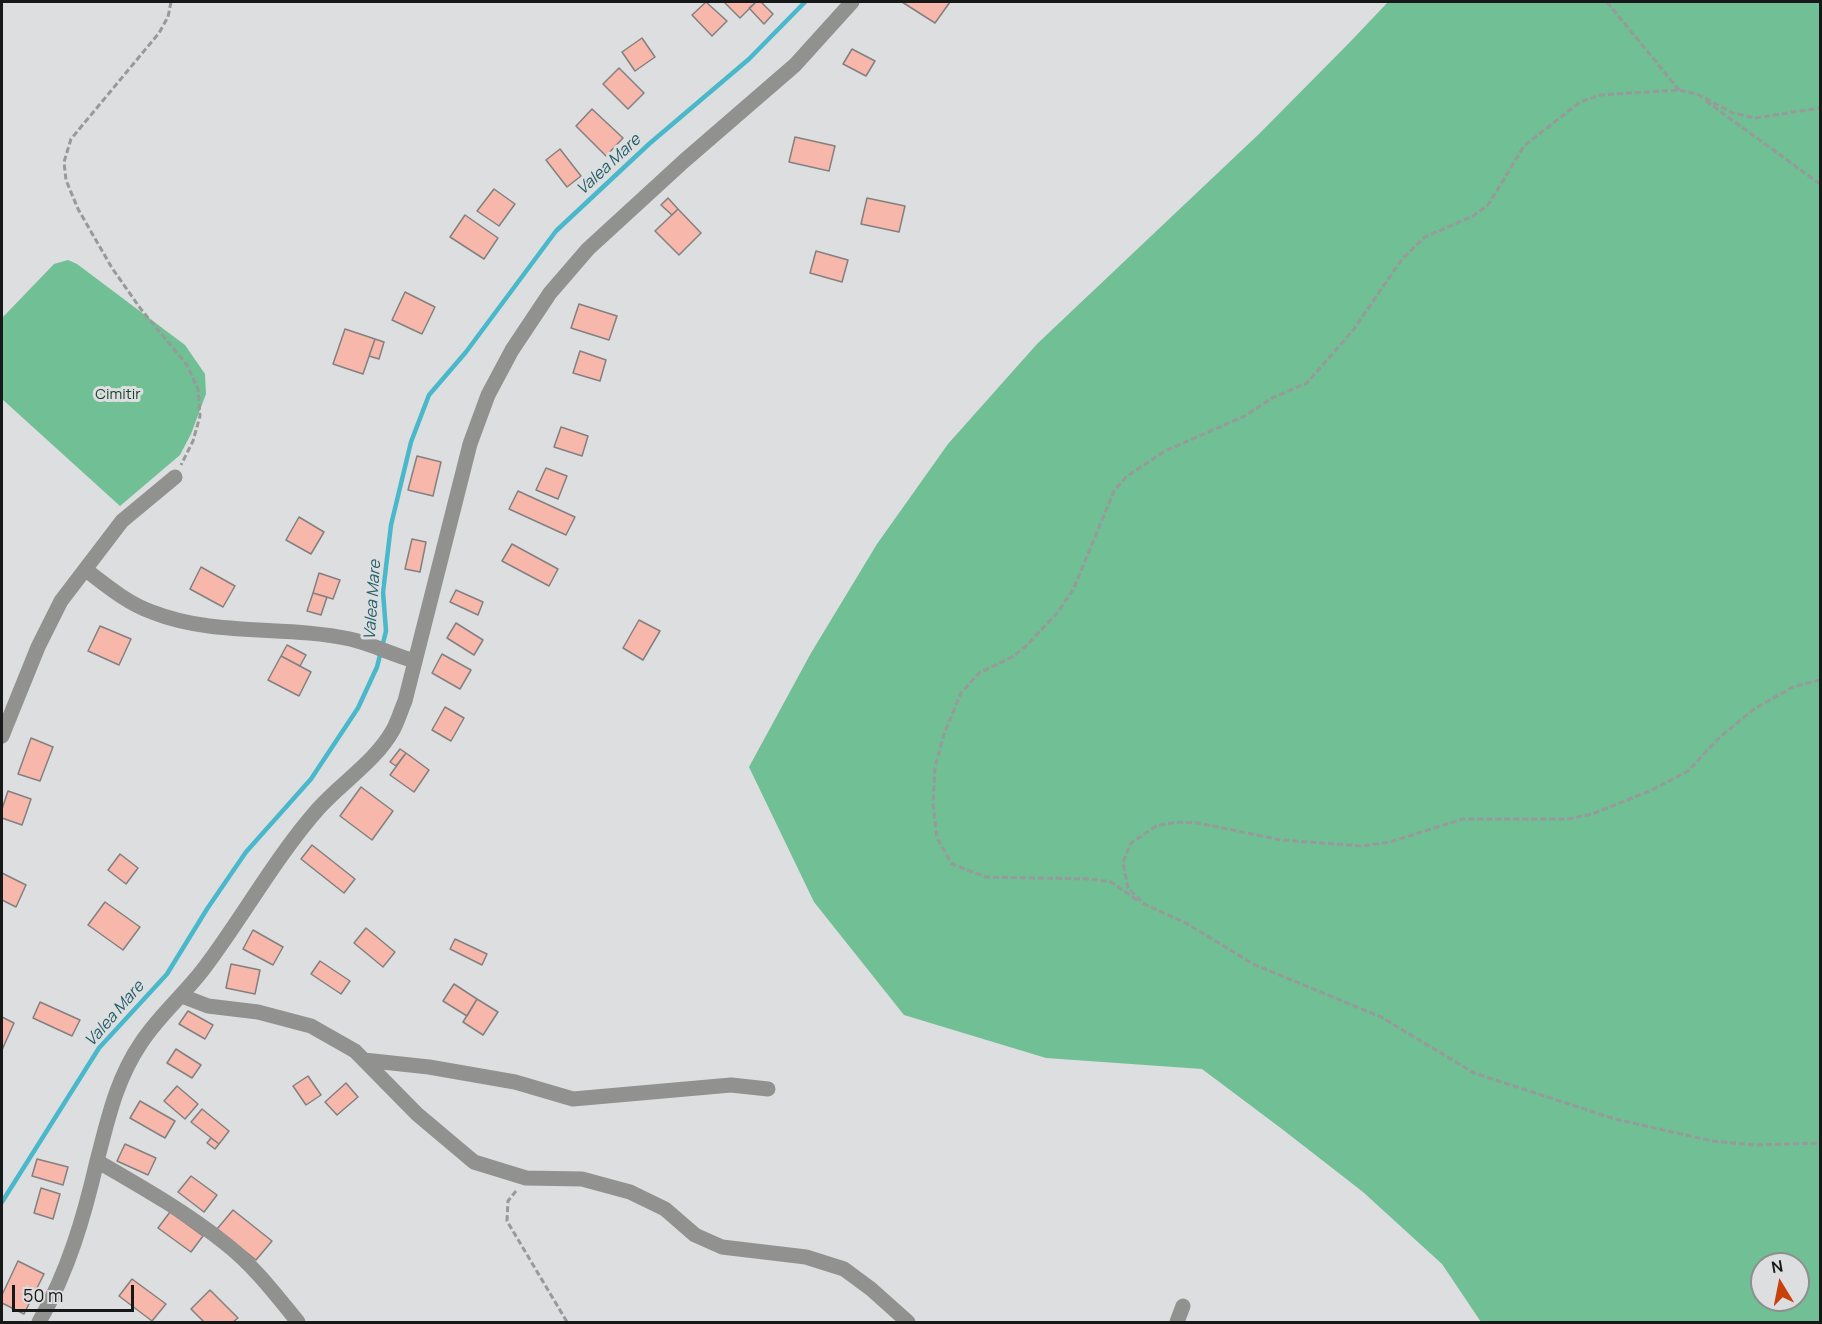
<!DOCTYPE html>
<style>
body{margin:0}
#map{position:relative;width:1822px;height:1324px;overflow:hidden;background:#dddedf;font-family:Manrope,sans-serif}
canvas{display:block}
.frame{position:absolute;inset:0;border:3px solid #171818;pointer-events:none}
.north{position:absolute;left:1750px;top:1252px;width:60px;height:60px;box-sizing:border-box;background:#dddedf;border:2px solid #8e8f8f;border-radius:50%;rotate:350deg;font-size:16px;font-weight:700;line-height:24px;text-align:center;color:#171818}
.north::after{content:'';display:block;margin:auto;width:21px;height:27px;background:#c8410d;clip-path:polygon(50% 0,100% 100%,50% 72%,0 100%)}
.scale{position:absolute;left:12px;top:1285px;width:122px;height:27px;box-sizing:border-box;border:3px solid #171818;border-top:0;padding-left:8px;font-size:18px;line-height:21px;white-space:nowrap;color:#171818;-webkit-text-stroke:4px #dddedf;paint-order:stroke}
</style>
<div id="map">
<canvas width="1822" height="1324"></canvas>
<div class="frame"></div>
<div class="north">N</div>
<div class="scale">50 m</div>
</div>
<script>
const ctx = document.querySelector('canvas').getContext('2d');
ctx.lineJoin = 'round';
function fillPath(path, color) {
  ctx.fillStyle = color;
  ctx.fill(path, 'evenodd');
}
function trace(path, color, width, dash) {
  ctx.strokeStyle = color;
  ctx.lineWidth = width;
  ctx.lineCap = dash ? 'butt' : 'round';
  ctx.setLineDash(dash || []);
  ctx.stroke(path);
}
function label(font, color, halo, rows, align = 'center') {
  ctx.font = font + ' Manrope,sans-serif';
  ctx.lineWidth = 6;
  ctx.setLineDash([]);
  ctx.textBaseline = 'middle';
  ctx.strokeStyle = halo;
  ctx.fillStyle = color;
  for (const [text, x, y, turn = 0] of rows) {
    ctx.save();
    ctx.translate(x, y);
    ctx.rotate((+turn || 0) * Math.PI / 180);
    ctx.textAlign = isNaN(turn) ? turn : align;
    if (halo) ctx.strokeText(text, 0, 0);
    ctx.fillText(text, 0, 0);
    ctx.restore();
  }
}
const green = new Path2D(`
 M1388 2H1820V1322H1481L1442 1264 1363 1192 1282 1129 1202 1069 1046 1058 904 1015 814 902 749 767 811 653 877 544 948 444 1037 344 1260 133 1351 41ZM1762 1264H1798V1300H1762Z
 M68 260 77 264 185 345 205 374 206 394 191 434 180 455 120 506 2 399V318L54 264Z`);
const stream = new Path2D(`
 M2 1202 99 1048 167 974 207 909 246 852 311 779 358 708 377 667 386 631 383 592 391 525 411 442 429 395 466 352 556 231 649 144 749 59 805 2`);
const building = new Path2D(`
 M706 2 727 21 712 36 692 15Z
 M724 2H756L740 18Z
 M756 2H761L773 14 764 24 749 8Z
 M902 2H950L935 23Z
 M642 38 655 57 635 71 622 52Z
 M852 49 875 61 866 76 843 64Z
 M619 68 644 93 628 109 603 84Z
 M592 109 623 138 606 156 576 126Z
 M795 137 835 146 829 171 789 162Z
 M560 149 581 176 567 187 546 160Z
 M494 189 515 204 499 226 477 211Z
 M668 198 678 209 672 215 661 205Z
 M867 198 905 206 899 232 861 224Z
 M678 209 701 233 679 255 655 231Z
 M465 215 498 238 484 259 450 237Z
 M816 251 848 260 842 282 810 273Z
 M405 292 435 307 422 334 392 320Z
 M579 304 617 316 609 340 571 328Z
 M345 329 375 339 363 374 333 364Z
 M375 339 384 342 379 359 369 356Z
 M580 351 606 360 600 381 573 373Z
 M561 427 588 436 582 456 554 447Z
 M417 456 441 462 433 496 408 490Z
 M546 468 567 476 558 499 536 490Z
 M518 491 575 517 566 535 509 509Z
 M299 517 324 532 311 554 286 540Z
 M412 539 426 542 420 572 405 569Z
 M512 544 558 569 549 586 502 561Z
 M201 567 235 586 223 607 190 589Z
 M319 573 340 580 333 599 313 593Z
 M456 590 483 602 478 615 450 602Z
 M313 593 327 597 321 615 307 611Z
 M639 620 660 631 643 660 623 648Z
 M456 623 483 640 474 655 447 638Z
 M100 626 131 639 119 665 88 651Z
 M287 645 306 655 300 666 281 656Z
 M442 654 471 670 460 689 432 673Z
 M281 656 311 672 299 696 268 680Z
 M445 707 464 718 451 741 432 730Z
 M31 738 53 747 40 781 18 774Z
 M400 749 406 753 396 766 390 762Z
 M406 753 429 770 414 792 390 775Z
 M361 787 393 811 372 840 340 816Z
 M8 791 31 799 22 825 2 818V809Z
 M312 845 355 879 344 893 301 859Z
 M120 854 138 868 126 884 108 870Z
 M2 873 26 885 16 907 2 900Z
 M105 902 140 927 123 950 88 925Z
 M366 928 395 952 383 967 354 943Z
 M253 930 283 947 273 965 243 949Z
 M455 939 487 954 482 965 450 949Z
 M320 961 350 981 341 994 311 974Z
 M231 964 260 970 255 994 226 988Z
 M454 984 477 999 467 1016 443 1001Z
 M477 999 498 1012 483 1035 463 1022Z
 M40 1002 80 1020 72 1036 33 1018Z
 M188 1011 213 1025 205 1039 179 1024Z
 M2 1017 14 1023 2 1050Z
 M176 1049 201 1065 192 1078 167 1063Z
 M308 1076 321 1095 306 1105 293 1086Z
 M346 1083 358 1097 337 1115 325 1102Z
 M177 1086 198 1104 185 1119 164 1101Z
 M140 1101 175 1121 165 1138 130 1118Z
 M202 1109 229 1131 219 1144 191 1122Z
 M211 1138 219 1144 215 1149 207 1143Z
 M125 1144 156 1158 148 1175 117 1161Z
 M37 1159 68 1167 63 1185 32 1176Z
 M191 1176 217 1195 204 1212 178 1192Z
 M41 1188 60 1194 53 1219 34 1213Z
 M233 1210 272 1241 256 1260 217 1229Z
 M170 1212 203 1236 191 1252 158 1228Z
 M18 1261 44 1274 24 1314 2 1303V1295Z
 M132 1279 166 1304 152 1321 119 1296Z
 M210 1290 238 1318 233 1322H204L191 1309Z`);
const path = new Path2D(`
 M171 2 168 17 159 33 71 139 64 162 66 180 78 209 112 268 140 308 187 365 198 389 200 416 193 441 181 465
 M1607 2 1679 90
 M1706 101 1820 184
 M1820 680 1793 687 1754 709 1720 737 1688 771 1652 790 1592 814 1568 819H1463L1390 842 1362 846 1281 840 1198 823 1177 822 1156 826 1131 843 1123 862 1128 888 1144 904 1186 923 1253 964 1381 1017 1474 1073 1615 1119 1712 1141 1755 1145 1820 1143
 M1137 900 1111 882 1091 879 986 877 952 864 937 838 933 803 935 767 944 734 961 693 979 673 1014 656 1026 646 1057 613 1073 590 1114 491 1126 477 1165 451 1245 416 1272 398 1307 383 1354 329 1402 259 1425 237 1473 216 1488 205 1524 146 1580 102 1600 95 1679 90 1697 94 1733 113 1755 118 1820 108
 M516 1191 508 1201 507 1221 567 1322`);
const minor = new Path2D(`
 M86 570C107 586 127 603 152 612 215 637 285 625 350 639 372 644 393 655 415 661
 M2 736 38 647 61 601 122 521 175 477
 M182 996 208 1006 258 1012 311 1026 355 1051 417 1114 474 1162 526 1178 582 1179 630 1192 665 1209 695 1235 722 1247 806 1257 844 1269 871 1289 908 1322
 M364 1060 429 1067 515 1082 573 1099 731 1085 768 1089
 M97 1161C142 1187 186 1212 226 1244 254 1266 276 1295 298 1322
 M39 1322C68 1272 84 1217 97 1161 108 1119 116 1080 141 1043 159 1015 185 994 205 967 244 915 275 858 318 809 342 782 375 762 393 730 398 721 401 710 405 701L470 444 488 395 512 350 550 293 588 249 684 161 795 65 852 2
 M1177 1322 1183 1306`);
const parkNames = [
 ["Cimitir",118,395]
];
const waterNames = [
 ["Valea Mare",609,165,-43],
 ["Valea Mare",373,600,-86],
 ["Valea Mare",115,1014,-49]
];
fillPath(green, '#71bf94');
trace(stream, '#49b8cb', 4.5);
fillPath(building, '#f7b7aa');
trace(building, '#828080', 1.5);
trace(path, '#98999a', 3, [6, 3]);
trace(minor, '#919190', 15);
label('15px', '#19452f', '#dddedf', parkNames);
label('italic 16px', '#23606a', '#dddedf', waterNames);
</script>
